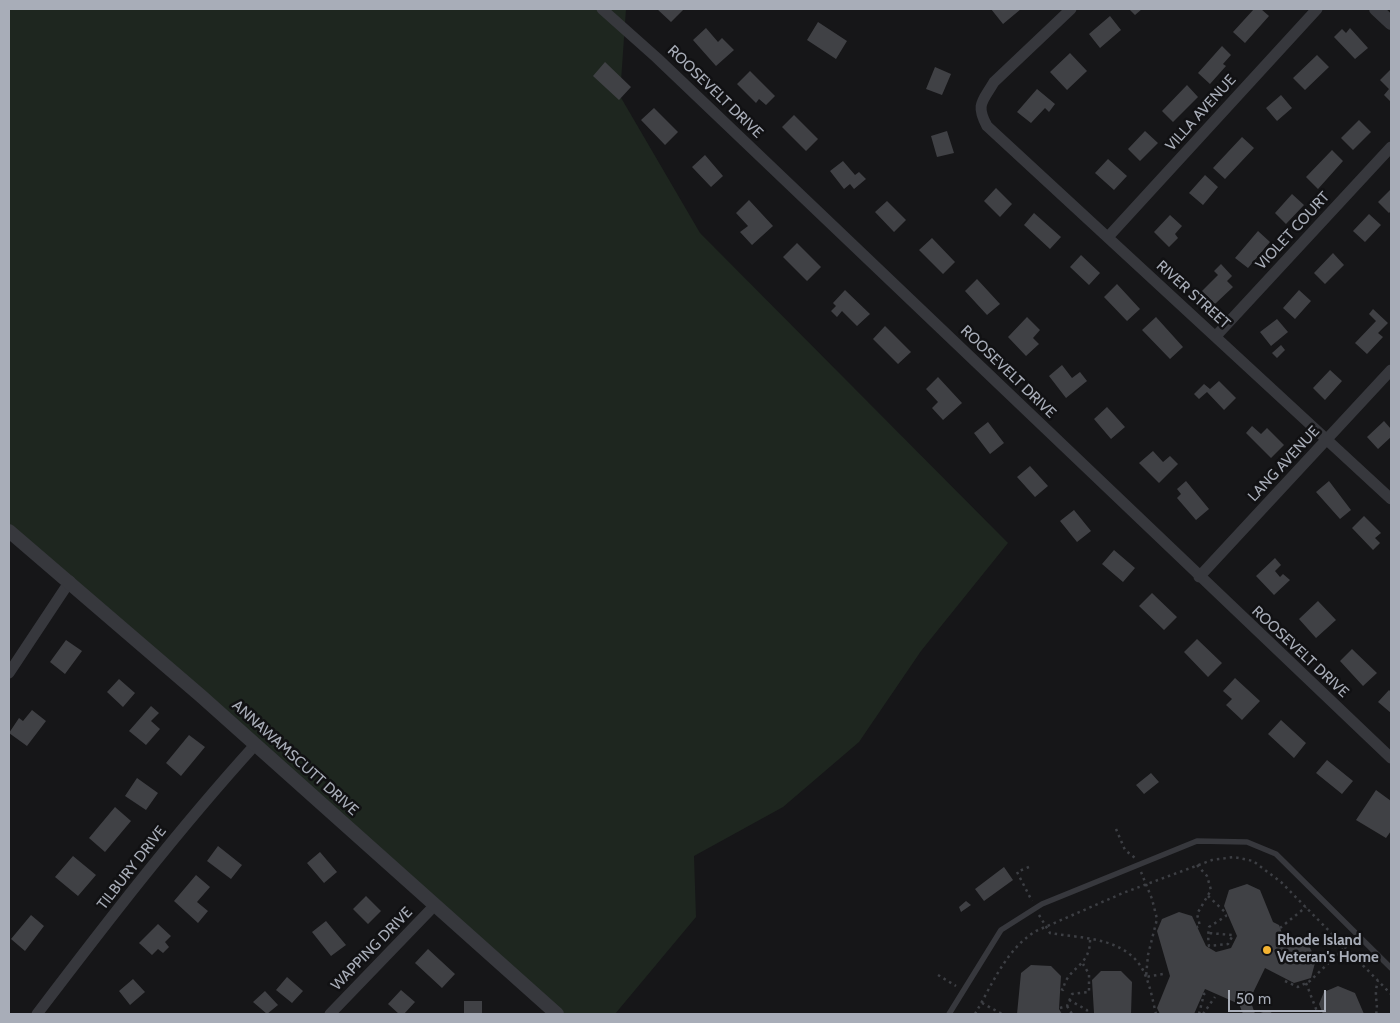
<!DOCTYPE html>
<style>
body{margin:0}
#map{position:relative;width:1400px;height:1023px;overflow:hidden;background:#161618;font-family:Cabin,sans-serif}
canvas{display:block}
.frame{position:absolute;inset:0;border:10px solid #a8adb8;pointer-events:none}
.scale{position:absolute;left:1228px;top:990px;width:98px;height:22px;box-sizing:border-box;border:2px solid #a8adb8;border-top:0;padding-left:6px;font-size:15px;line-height:18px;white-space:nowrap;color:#a8adb8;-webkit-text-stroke:4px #111113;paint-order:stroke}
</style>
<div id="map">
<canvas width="1400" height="1023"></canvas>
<div class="frame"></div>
<div class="scale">50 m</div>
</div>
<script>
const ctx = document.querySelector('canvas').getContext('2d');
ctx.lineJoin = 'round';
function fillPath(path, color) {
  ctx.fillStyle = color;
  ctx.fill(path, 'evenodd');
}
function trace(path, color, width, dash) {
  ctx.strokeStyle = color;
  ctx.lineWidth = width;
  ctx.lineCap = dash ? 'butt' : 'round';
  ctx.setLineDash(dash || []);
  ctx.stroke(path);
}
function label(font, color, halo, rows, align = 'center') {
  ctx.font = font + ' Cabin,sans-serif';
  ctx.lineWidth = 5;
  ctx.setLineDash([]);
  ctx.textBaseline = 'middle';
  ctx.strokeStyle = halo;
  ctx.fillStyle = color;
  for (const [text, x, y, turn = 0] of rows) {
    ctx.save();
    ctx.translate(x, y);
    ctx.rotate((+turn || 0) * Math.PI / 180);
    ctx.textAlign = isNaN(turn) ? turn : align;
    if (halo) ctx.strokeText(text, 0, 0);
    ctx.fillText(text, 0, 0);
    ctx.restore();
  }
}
const green = new Path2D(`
 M9 9H626L620 96 700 233 1008 543 921 651 859 742 783 807 694 856 696 917 615 1014H564L9 524Z`);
const building = new Path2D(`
 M657 9H684L671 22Z
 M991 9H1021L1003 24Z
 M1129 9H1142L1135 15Z
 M1254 9H1261L1269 16 1245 43 1233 32Z
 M1110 16 1121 30 1100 48 1089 34Z
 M818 22 847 41 836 59 807 40Z
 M706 28 718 42 722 38 734 50 716 66 693 40Z
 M1350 28 1368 48 1355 59 1334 37 1342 29 1346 33Z
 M1222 46 1231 55 1223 64 1226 66 1210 84 1198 73Z
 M1070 53 1087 71 1067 90 1050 72Z
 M1317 55 1329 67 1305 90 1293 78Z
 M605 62 631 87 619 100 593 76Z
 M935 67 951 74 942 95 926 89Z
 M1391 69V102L1384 95 1389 89 1380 80Z
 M750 71 775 96 766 105 759 99 756 103 737 84Z
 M1187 85 1198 97 1173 122 1162 111Z
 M1037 89 1055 104 1049 112 1045 108 1031 123 1017 112Z
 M1281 95 1292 108 1277 121 1266 108Z
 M654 108 678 132 665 145 641 120Z
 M794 115 818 139 806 151 782 127Z
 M1359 120 1371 132 1353 150 1341 138Z
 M947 131 954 153 937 157 931 136Z
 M1145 131 1158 143 1140 161 1128 149Z
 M1242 137 1254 148 1225 179 1213 168Z
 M1332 150 1343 161 1318 189 1306 177Z
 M705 155 723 176 711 187 692 167Z
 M1108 159 1127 176 1114 190 1095 173Z
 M843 161 855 175 859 172 866 179 854 189 850 184 844 189 830 171Z
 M1205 175 1218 187 1203 205 1189 193Z
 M996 188 1012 204 1000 217 984 201Z
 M1391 189V211L1389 213 1378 202Z
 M1292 194 1304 205 1286 224 1275 213Z
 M749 200 773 226 752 245 740 232 748 226 736 213Z
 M887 201 906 220 894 232 875 212Z
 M1034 213 1061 237 1050 249 1024 225Z
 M1369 214 1381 225 1365 242 1353 231Z
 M1170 215 1182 226 1175 234 1178 238 1169 247 1154 232Z
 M1258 231 1270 242 1248 268 1235 258Z
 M932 238 955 262 943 274 919 250Z
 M797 243 821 267 807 281 783 257Z
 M1333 253 1344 265 1325 284 1314 273Z
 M1081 255 1100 273 1089 285 1070 267Z
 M1221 264 1232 276 1227 281 1233 287 1215 304 1202 291 1218 275 1214 271Z
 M977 279 1000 304 987 315 965 291Z
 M1117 284 1140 309 1127 321 1104 297Z
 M845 290 870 314 857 326 842 311 837 317 831 311 836 306 833 303Z
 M1299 290 1311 301 1295 319 1283 308Z
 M1373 309 1388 323 1378 333 1383 337 1367 354 1355 343 1376 321 1369 314Z
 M1027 317 1040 330 1033 338 1039 344 1026 356 1008 337Z
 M1156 317 1183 347 1170 359 1142 330Z
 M1277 319 1288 332 1271 346 1260 332Z
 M885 326 911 352 898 364 873 339Z
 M1281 345 1285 350 1277 358 1272 353Z
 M1062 365 1072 378 1080 372 1087 381 1066 398 1049 376Z
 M1330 370 1342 381 1325 400 1313 388Z
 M938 377 962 403 943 420 932 408 938 402 926 389Z
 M1219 381 1236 398 1224 410 1207 392 1199 399 1194 394 1204 384 1210 389Z
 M1107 407 1125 427 1111 439 1094 419Z
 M1384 421 1391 429V437L1378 449 1367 437Z
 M988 422 1004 443 990 454 974 433Z
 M1252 426 1261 434 1267 428 1284 445 1271 458 1246 433Z
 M1153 451 1163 462 1170 456 1178 464 1159 483 1139 463Z
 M1030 466 1048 486 1035 497 1017 477Z
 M1186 481 1209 509 1196 520 1177 498 1181 494 1177 489Z
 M1329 481 1351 510 1340 519 1316 492Z
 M1074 510 1091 531 1077 542 1060 521Z
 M1364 516 1381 533 1375 538 1380 543 1373 550 1352 528Z
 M1114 550 1135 568 1123 582 1102 564Z
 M1275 558 1281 565 1275 571 1280 577 1283 574 1290 580 1274 595 1256 576Z
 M1152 593 1177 617 1164 630 1139 606Z
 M1318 601 1336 620 1316 638 1299 619Z
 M1197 639 1222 663 1208 677 1184 652Z
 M66 640 82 651 65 674 50 662Z
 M1352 649 1377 673 1363 686 1340 661Z
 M1235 678 1260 701 1242 720 1226 705 1232 699 1223 691Z
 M119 679 135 693 123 707 107 692Z
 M1389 690 1391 692V713L1378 702Z
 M151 706 159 713 151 721 160 729 146 745 129 731Z
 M32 710 46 721 27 746 9 733 19 718 23 721Z
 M1281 720 1306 743 1294 758 1268 734Z
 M189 735 205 747 181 776 166 763Z
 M1327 760 1353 781 1342 794 1316 773Z
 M1151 773 1159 782 1144 794 1136 785Z
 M137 778 158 793 146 810 125 796Z
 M1376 790 1391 801V831L1386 838 1356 820Z
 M115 807 131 821 105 852 89 838Z
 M218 846 242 865 231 879 207 861Z
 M320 852 337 872 324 883 307 863Z
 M73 856 96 875 78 896 55 877Z
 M1004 867 1013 880 984 901 975 889Z
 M196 875 210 887 197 902 208 911 198 923 174 901Z
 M1247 884 1260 890 1273 922 1279 925 1282 933 1309 946 1316 959 1311 978 1294 983 1265 968 1250 999 1255 1014H1243L1239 1004 1205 989 1194 1014H1160L1157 1008 1170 976 1157 931 1162 919 1179 912 1192 916 1206 946 1216 952 1231 948 1237 936 1224 906 1229 890Z
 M366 896 381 911 368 924 353 909Z
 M966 901 971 905 961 912 959 907Z
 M31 915 44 926 25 951 11 939Z
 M326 921 346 945 331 956 312 932Z
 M158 924 171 936 165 942 169 947 163 953 158 949 152 955 139 943Z
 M428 949 455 974 442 988 415 963Z
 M1031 965 1051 966 1061 976 1059 1009 1062 1014H1017L1021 973Z
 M1101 971H1121L1132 982 1131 1014H1091L1094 1013 1092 980Z
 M287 977 303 991 292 1003 276 990Z
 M133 979 145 992 130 1005 119 991Z
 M1338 986 1355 993 1364 1014H1323L1319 1004 1324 992Z
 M401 990 415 1002 404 1014H399L388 1004Z
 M265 991 278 1005 267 1014 253 1002Z
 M464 1001H482V1014H464Z
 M1268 1010 1273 1014H1258Z`);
const path = new Path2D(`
 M1116 829 1125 850 1135 858
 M1197 865 1207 876 1211 890 1197 914 1200 926 1197 927
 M1029 867 1017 872 1032 901
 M1141 872 1152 899 1157 919 1148 955 1146 977 1163 974
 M1208 896 1225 912 1226 916 1209 927C1208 934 1208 940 1209 946L1228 944 1233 935 1208 933
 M1039 915 1050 933C1085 939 1131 937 1146 977 1151 989 1153 1002 1156 1014
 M1280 928 1306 907
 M938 975 956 986
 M1285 981 1298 987 1310 981 1345 947
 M1306 983 1318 1014
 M1061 989 1063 990C1067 966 1091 968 1090 938
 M1069 1000 1087 1010V1014
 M982 1003 1002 1014
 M1067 1006 1072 1014
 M1060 1008 1067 1006 1072 994 1089 992V974L1083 964
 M975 1014C992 985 1006 949 1036 931L1123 893 1212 860 1234 857 1253 861 1281 882 1391 994
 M1199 1014 1204 994 1208 993
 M1203 1014 1215 997
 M1376 1014C1379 1003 1373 997 1378 981`);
const service = new Path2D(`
 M949 1014 1001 930 1042 904 1197 841 1247 842 1276 854 1391 968`);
const minor = new Path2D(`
 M602 9 657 58 1391 758
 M1071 9 994 82C983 101 975 104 987 126L1391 499
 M1108 237 1317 9
 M1216 336 1391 147
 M1199 577 1391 370
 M9 673 70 581
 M37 1014C107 922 177 831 255 745
 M330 1014 435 905`);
const tertiary = new Path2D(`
 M1376 9 1391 23
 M9 531 201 696 557 1014`);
const markers = [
 [1267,950,5,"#f4b332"]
];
const streetNames = [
 ["ROOSEVELT DRIVE",715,92,44],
 ["VILLA AVENUE",1201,113,-48],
 ["VIOLET COURT",1293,231,-47],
 ["RIVER STREET",1193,295,42],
 ["ROOSEVELT DRIVE",1008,372,44],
 ["LANG AVENUE",1284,464,-47],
 ["ROOSEVELT DRIVE",1300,652,43],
 ["ANNAWAMSCUTT DRIVE",295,758,42],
 ["TILBURY DRIVE",132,868,-52],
 ["WAPPING DRIVE",372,949,-46]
];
const poiNames = [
 ["Rhode Island",1277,941],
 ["Veteran's Home",1277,958]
];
fillPath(green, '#1e261f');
fillPath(building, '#404145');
trace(path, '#3d3f44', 2.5, [2.5, 4]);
trace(service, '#37383d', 5.5);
trace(minor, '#37383d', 11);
trace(tertiary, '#37383d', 14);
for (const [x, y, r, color] of markers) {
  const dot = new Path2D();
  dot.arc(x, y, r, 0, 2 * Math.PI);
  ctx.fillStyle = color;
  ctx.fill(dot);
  trace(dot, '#111113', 2);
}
label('15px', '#a8adb8', '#111113', streetNames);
label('bold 15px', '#a8adb8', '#111113', poiNames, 'left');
</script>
